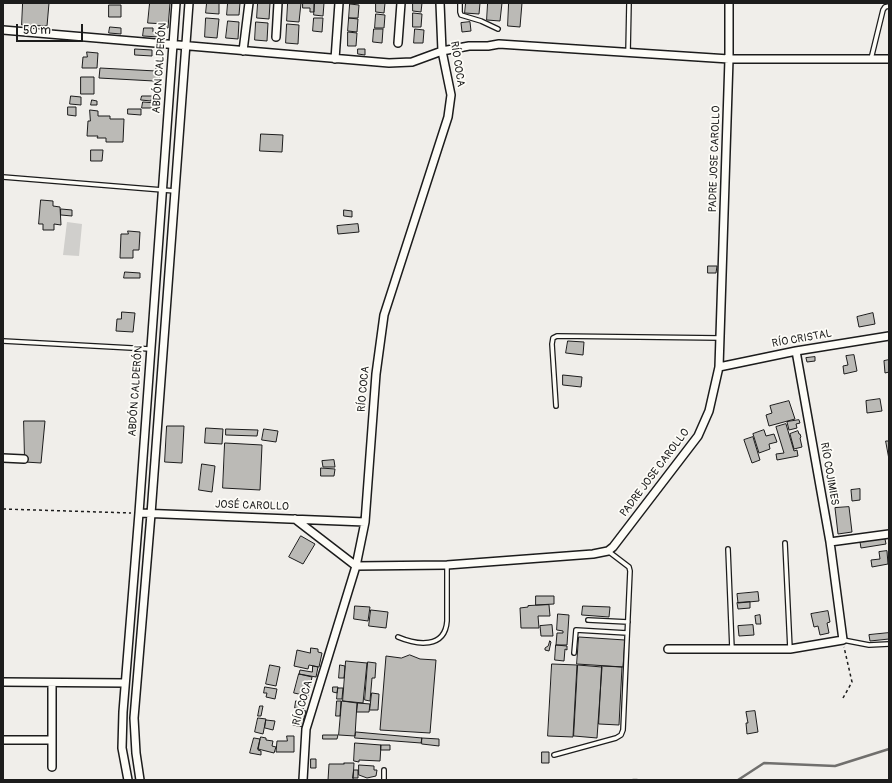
<!DOCTYPE html>
<meta charset="utf-8">
<style>
body{margin:0}
#map{position:relative;width:892px;height:783px;overflow:hidden;background:#f0eeea;font-family:Pangolin,sans-serif}
canvas{display:block}
.frame{position:absolute;inset:0;border:4px solid #1c1c1c;pointer-events:none}
.scale{position:absolute;left:16px;top:24px;width:67px;height:18px;box-sizing:border-box;border:2px solid #1c1c1c;border-top:0;padding-left:5px;font-size:12px;line-height:14px;white-space:nowrap;color:#1c1c1c;-webkit-text-stroke:3px #fdfcf7;paint-order:stroke}
</style>
<div id="map">
<canvas width="892" height="783"></canvas>
<div class="frame"></div>
<div class="scale">50 m</div>
</div>
<script>
const ctx = document.querySelector('canvas').getContext('2d');
ctx.lineJoin = 'round';
function fillPath(path, color) {
  ctx.fillStyle = color;
  ctx.fill(path, 'evenodd');
}
function trace(path, color, width, dash) {
  ctx.strokeStyle = color;
  ctx.lineWidth = width;
  ctx.lineCap = dash ? 'butt' : 'round';
  ctx.setLineDash(dash || []);
  ctx.stroke(path);
}
function label(font, color, halo, rows, align = 'center') {
  ctx.font = font + ' Pangolin,sans-serif';
  ctx.lineWidth = 3.5;
  ctx.setLineDash([]);
  ctx.textBaseline = 'middle';
  ctx.strokeStyle = halo;
  ctx.fillStyle = color;
  for (const [text, x, y, turn = 0] of rows) {
    ctx.save();
    ctx.translate(x, y);
    ctx.rotate((+turn || 0) * Math.PI / 180);
    ctx.textAlign = isNaN(turn) ? turn : align;
    if (halo) ctx.strokeText(text, 0, 0);
    ctx.fillText(text, 0, 0);
    ctx.restore();
  }
}
const green = new Path2D(`
 M67 222 82 224 79 256 63 255Z`);
const stream = new Path2D(`
 M633 780H637
 M738 780 764 763 835 766 889 749`);
const building = new Path2D(`
 M23 3H49L47 26 22 25Z
 M150 3H170L168 28H164L165 24 148 23Z
 M207 3H219V14L206 13Z
 M228 3H240L239 15H227Z
 M258 3H270L269 19 257 18Z
 M288 3H301L299 22 287 21Z
 M303 3H314V12H310V8H303Z
 M315 3H324L323 16 314 15Z
 M376 3H385L384 13 376 12Z
 M413 3H422L421 12 413 11Z
 M466 3H480L479 14 465 13Z
 M488 3H502L500 21 487 20Z
 M509 3H522L520 27 508 26Z
 M350 4 359 5 358 18H349Z
 M109 5H121V17H109Z
 M413 13 422 14 421 27H413Z
 M376 14 385 15 384 28H375Z
 M206 18 219 19 217 38 205 37Z
 M314 18H323L322 32 313 31Z
 M349 18 358 19 357 32 348 31Z
 M228 21 239 22 238 39 226 38Z
 M256 22 268 23 267 41 255 40Z
 M470 22 471 31 462 32 461 23Z
 M287 24 299 25 298 44 286 43Z
 M110 27 121 28V34L109 33Z
 M144 28H153V32L160 33 159 37 143 36Z
 M374 29H383L382 43 373 42Z
 M415 29 424 30 423 43H414Z
 M348 32 357 33 356 46H348Z
 M135 49 152 50V56L135 55Z
 M358 49H365V55L358 54Z
 M87 52 98 53 97 68H82L83 57H87Z
 M156 66H160L159 88H154V81L99 78 100 68 156 71Z
 M81 77H94V94H81Z
 M71 96 81 97V105L70 104Z
 M142 96H152L151 101 141 100Z
 M92 100 97 101V105H91Z
 M143 102 157 103 156 108H142Z
 M68 107H76V116L68 115Z
 M128 109H141V115L128 114Z
 M90 110 98 111V116H110V119H124L123 142H106V138H97L98 136H87L88 121H90Z
 M261 134 283 135 282 152 260 151Z
 M91 150H103L102 161H91Z
 M41 200 53 201V206L60 207 61 225 54 224V230H43V224H39Z
 M61 209 72 210V216L61 215Z
 M344 210 352 211V217L344 216Z
 M358 224 359 232 338 234 337 226Z
 M128 231 140 232 139 250H133V258H120L121 234H128Z
 M708 266H717L716 273H708Z
 M125 272 140 273V278H124Z
 M122 312 135 313 133 332 116 331 117 319H121Z
 M873 313 875 324 859 327 857 317Z
 M568 341 584 342 583 355 566 353Z
 M854 355 857 371 844 374 843 366 848 365 846 356Z
 M815 357V361L807 362 806 358Z
 M889 360V372L885 373 884 361Z
 M563 375 582 377 581 387 563 385Z
 M880 399 882 411 867 413 866 401Z
 M789 401 795 419 769 426 766 415 772 413 770 406Z
 M799 420 800 423 796 424 797 428 789 430 787 422Z
 M24 421H45L41 463 25 462Z
 M786 424 794 451 797 450 798 456 777 460 776 454 784 453 776 427Z
 M167 426H184L182 463 165 462Z
 M206 428 223 429 222 444 205 443Z
 M226 429 258 430 257 436 226 435Z
 M264 429 278 431 276 442 262 440Z
 M764 430 766 436 774 434 777 442 769 444 770 449 759 453 753 434Z
 M798 431 799 434H800L801 437 800 438 802 447 794 449 790 434Z
 M753 437 760 460 752 463 744 440Z
 M886 441H889V459Z
 M225 443 262 445 260 490 223 488Z
 M334 460 335 467H323L322 461Z
 M202 464 215 466 212 492 199 490Z
 M321 468 335 469 334 476H321Z
 M860 489V500L852 501 851 490Z
 M849 507 852 532 838 534 835 508Z
 M301 536 315 544 303 564 289 557Z
 M885 539 886 544 861 548 860 542Z
 M887 551 888 564 872 567 871 560 880 559 879 552Z
 M758 592 759 601 738 603 737 594Z
 M536 596H554V604L536 605Z
 M750 602V608L738 609 737 603Z
 M549 605 550 616H538L539 628H521L520 608 528 607V606Z
 M355 606 370 607 368 621 354 619Z
 M583 606 610 607 609 617 582 615Z
 M371 610 388 612 386 628 369 626Z
 M828 611 830 622 827 623 829 633 820 635 818 626 814 627 811 614Z
 M558 614 569 615 567 645H556L557 633H563V631L557 630Z
 M760 615 761 624H756L755 616Z
 M552 625 553 636H541L540 626Z
 M753 625 754 635 739 636 738 626Z
 M889 633V639L870 641 869 635Z
 M579 637 625 640 623 667 577 664Z
 M550 641 551 642 549 651 545 650V648L548 646Z
 M556 645 567 646V650L565 649 564 661 555 660Z
 M311 648 318 649V652L322 653 319 667 309 665 308 669 294 666 297 650 310 653Z
 M410 655 420 659 436 660 430 733 380 730 386 656 401 658Z
 M346 661 367 663 363 703 343 701Z
 M368 662 376 663 375 678H372L370 701 365 700Z
 M552 664 577 665 573 737 548 736Z
 M270 665 280 667 276 686 266 684Z
 M340 665 345 666 344 678H339Z
 M578 665 602 667 597 738 574 736Z
 M313 666 318 667 316 677 299 674 300 670 312 672Z
 M602 666 622 667 619 725 599 724Z
 M299 674 312 677 308 696 294 693Z
 M265 687 277 689 275 699 266 697 267 693H264Z
 M333 687H338L337 693 333 692Z
 M338 688H343L342 699H337Z
 M372 693 379 694 378 710H370Z
 M296 701 305 703 303 709 295 708Z
 M337 701H341L340 716H336Z
 M342 701 357 703 355 736 339 735Z
 M358 703 370 704 369 712H357Z
 M260 706H263L261 716H258Z
 M300 710 306 711 304 719 298 718Z
 M755 711 758 732 747 734 746 723H748L746 712Z
 M258 718 266 719 263 734 255 732Z
 M295 718 304 719 303 727 293 725Z
 M266 720 275 721 273 730 265 728Z
 M356 732 422 738 421 743 355 738Z
 M323 735H338L337 739H323Z
 M287 736H294V752H276L277 741H287Z
 M261 737 266 738V740L273 741 272 746 276 747 274 753 258 749Z
 M254 738 260 739 258 750 261 751V755L250 753Z
 M422 738 439 739V746L422 744Z
 M355 743 381 745 380 761 359 760V762L354 761Z
 M381 745H390V750H381Z
 M542 752H549V763H542Z
 M311 759H316V768H311Z
 M344 763H354L353 780H328L329 764H344Z
 M359 765 374 766V770H377L376 776 367 778 359 775Z
 M354 770H358V778H353Z`);
const path = new Path2D(`
 M3 509 131 513
 M843 698 852 682 844 647`);
const service = new Path2D(`
 M460 3V12L461 15 481 21 498 29
 M628 53 629 3
 M871 59 883 10 885 7 889 6
 M3 177 175 191
 M3 341 150 349
 M556 406 552 344 553 338 557 336 720 338
 M785 543 790 649
 M728 549 732 649
 M588 620 628 622
 M398 637C417 645 445 649 447 621V565
 M843 640 869 645 889 644
 M574 653 576 630 627 633
 M554 755 616 738 621 735 623 730 630 571 629 567 608 551
 M384 780V770`);
const minor = new Path2D(`
 M3 30 389 63 412 62 442 51 469 46H488L499 44 729 59H889
 M276 37 278 3
 M398 43 401 3
 M243 51 249 3
 M335 59 339 3
 M796 351 830 542 889 534
 M719 367 796 351 889 336
 M3 458 24 459
 M139 513 365 522
 M295 519 356 566 447 565 593 554 608 551 613 547 698 436 709 411 719 367 729 59V3
 M668 649H790L843 640 830 542
 M3 682 125 683
 M52 683V767
 M3 740H52
 M128 780 122 748 123 712 139 513 176 3
 M140 780 136 753 134 718 151 514 189 3
 M303 780 306 729 356 566 365 522 376 374 384 315 448 117 451 95 442 51 440 3`);
const streetNames = [
 ["RÍO COCA",457,64,81],
 ["ABDÓN CALDERÓN",160,68,-86],
 ["PADRE JOSE CAROLLO",715,159,-88],
 ["RÍO CRISTAL",802,339,-10],
 ["RÍO COCA",364,389,-85],
 ["ABDÓN CALDERÓN",136,391,-86],
 ["PADRE JOSE CAROLLO",655,473,-53],
 ["RÍO COJIMIES",829,474,80],
 ["JOSÉ CAROLLO",252,506,2],
 ["RÍO COCA",303,703,-74]
];
fillPath(green, '#d0cfcc');
trace(stream, '#706f6d', 2.5);
fillPath(building, '#bbbab6');
trace(building, '#1c1c1c', 1);
trace(service, '#1c1c1c', 6);
trace(minor, '#1c1c1c', 10);
trace(path, '#1c1c1c', 1.5, [3, 3]);
trace(service, '#fdfcf7', 3.5);
trace(minor, '#fdfcf7', 7);
label('11px', '#1c1c1c', '#fdfcf7', streetNames);
</script>
